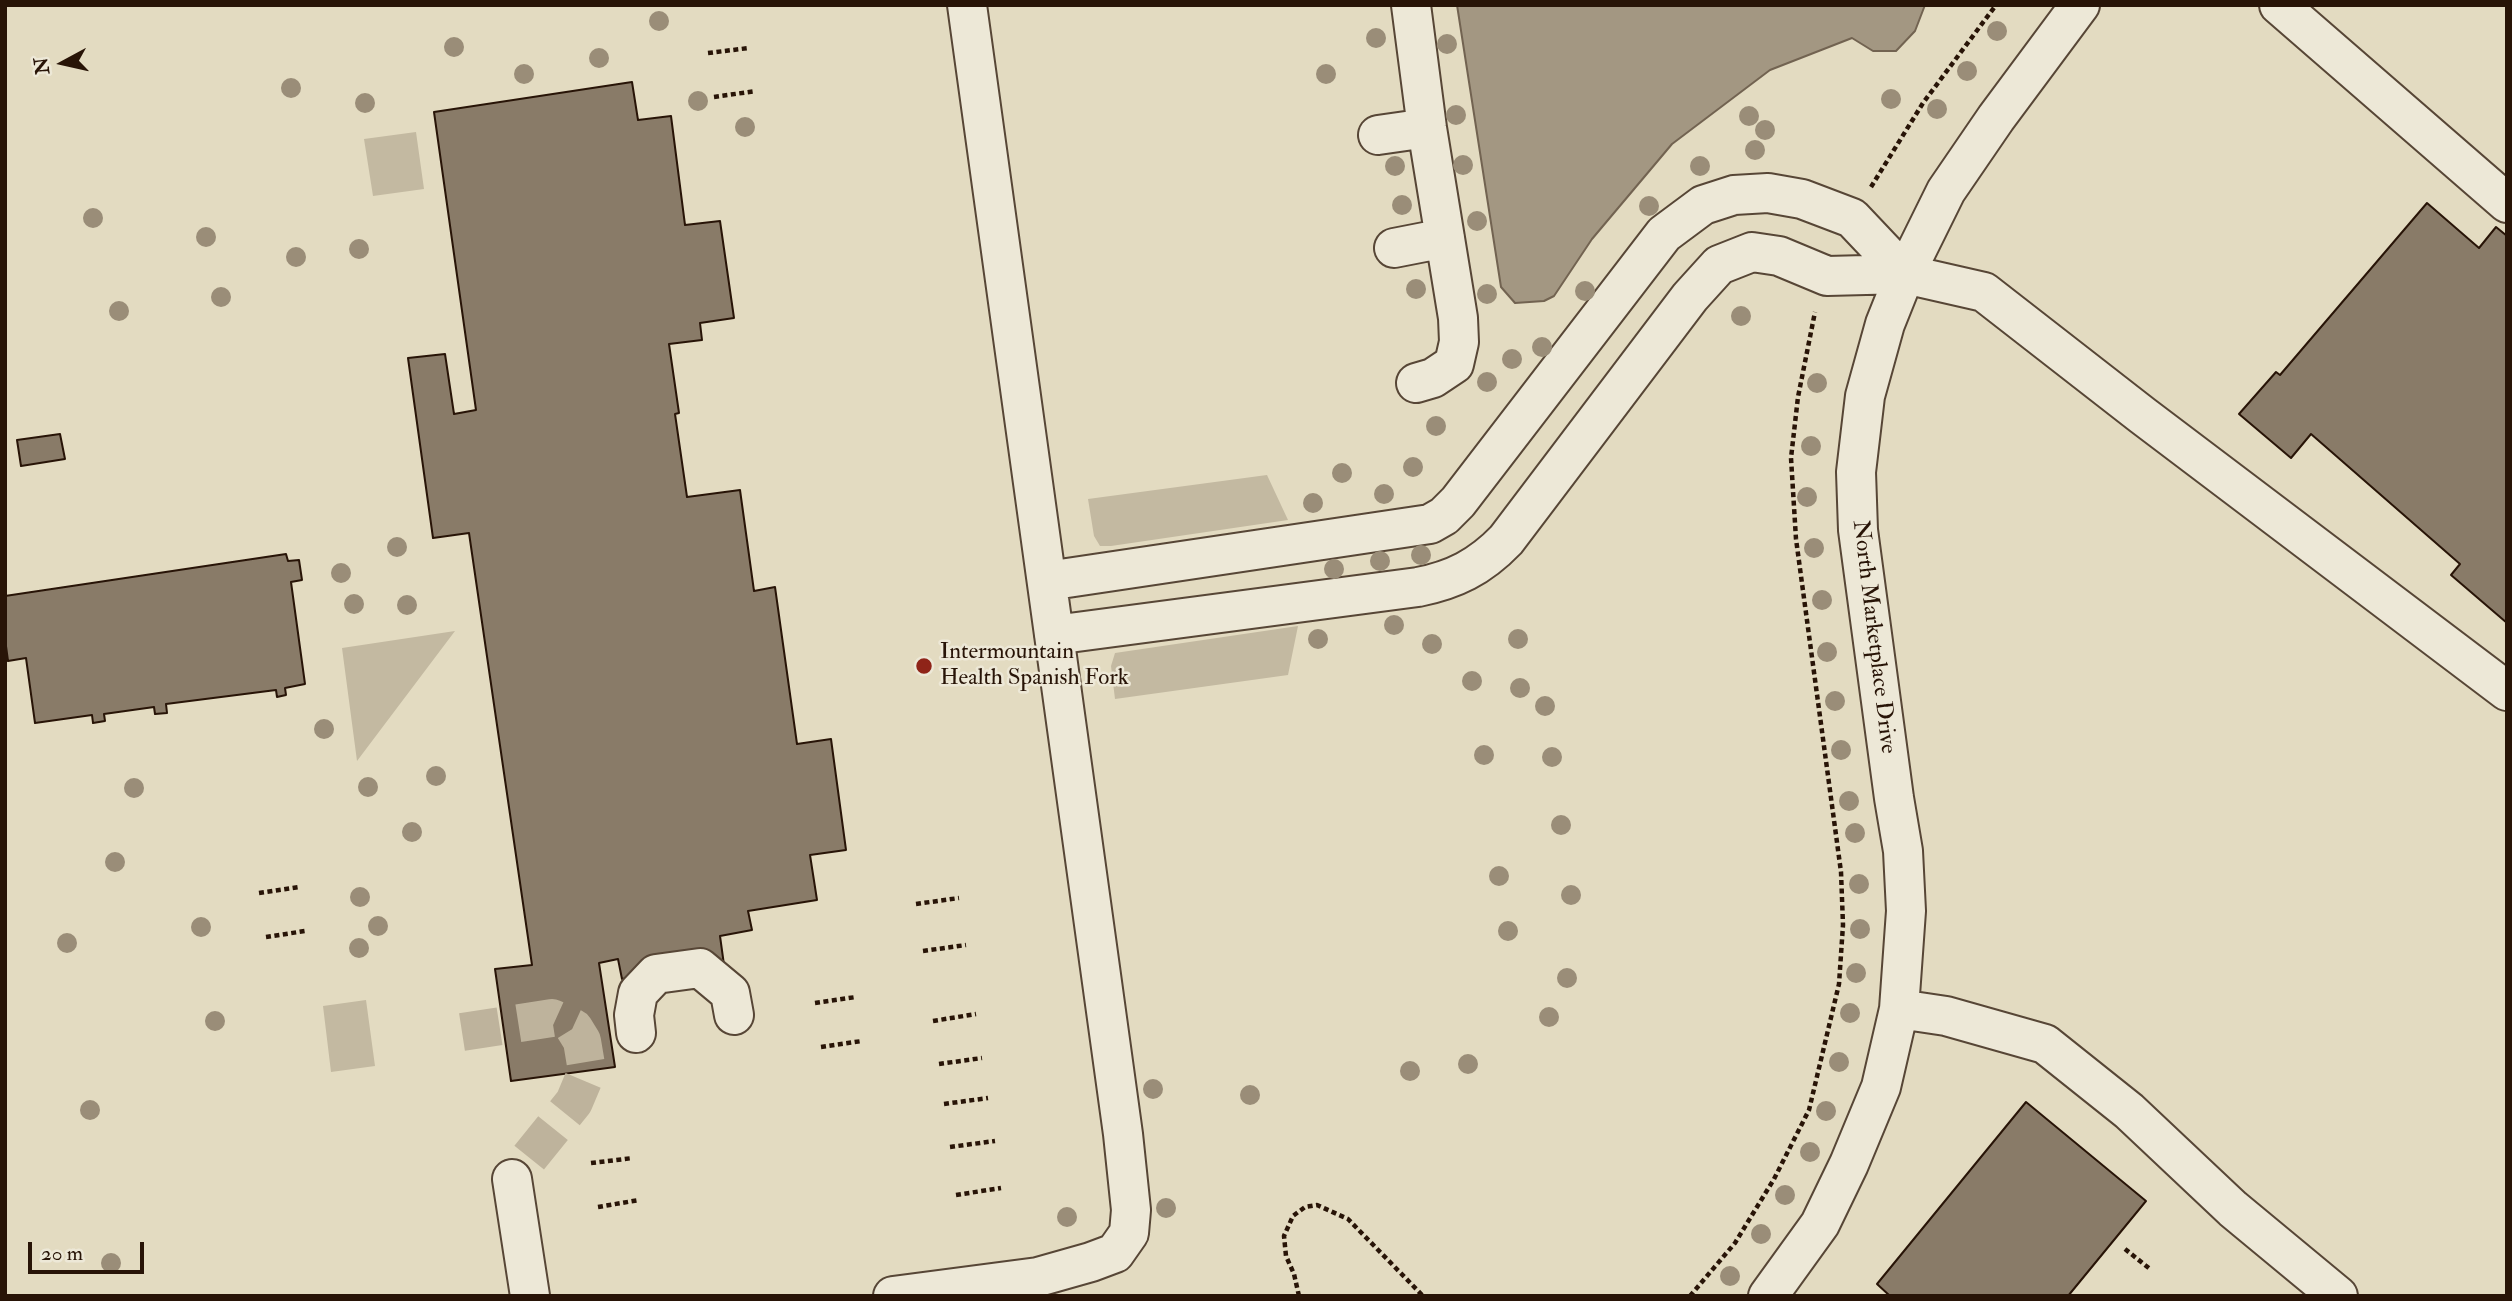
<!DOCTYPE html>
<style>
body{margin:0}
#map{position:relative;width:2512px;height:1301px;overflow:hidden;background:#e3dbc1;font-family:"IM FELL Double Pica",serif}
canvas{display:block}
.frame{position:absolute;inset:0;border:7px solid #281407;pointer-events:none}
.north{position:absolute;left:28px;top:28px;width:70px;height:70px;-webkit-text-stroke:5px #ede8d7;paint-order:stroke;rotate:262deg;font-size:19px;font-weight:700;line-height:28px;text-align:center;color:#281407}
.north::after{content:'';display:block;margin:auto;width:24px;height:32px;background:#281407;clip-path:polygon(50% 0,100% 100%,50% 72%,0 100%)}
.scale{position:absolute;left:28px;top:1242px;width:116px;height:32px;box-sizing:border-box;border:4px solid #281407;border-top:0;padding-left:9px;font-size:21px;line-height:24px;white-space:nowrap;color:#281407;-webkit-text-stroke:5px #ede8d7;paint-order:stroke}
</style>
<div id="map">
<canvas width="2512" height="1301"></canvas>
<div class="frame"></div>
<div class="north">N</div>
<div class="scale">20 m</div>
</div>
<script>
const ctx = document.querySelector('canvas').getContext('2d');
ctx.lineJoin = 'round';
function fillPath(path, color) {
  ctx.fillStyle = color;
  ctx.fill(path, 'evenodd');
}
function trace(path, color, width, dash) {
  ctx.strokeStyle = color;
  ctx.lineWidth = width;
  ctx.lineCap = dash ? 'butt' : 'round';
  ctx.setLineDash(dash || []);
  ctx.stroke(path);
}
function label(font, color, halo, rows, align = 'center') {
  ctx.font = font + ' "IM FELL Double Pica",serif';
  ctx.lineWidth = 5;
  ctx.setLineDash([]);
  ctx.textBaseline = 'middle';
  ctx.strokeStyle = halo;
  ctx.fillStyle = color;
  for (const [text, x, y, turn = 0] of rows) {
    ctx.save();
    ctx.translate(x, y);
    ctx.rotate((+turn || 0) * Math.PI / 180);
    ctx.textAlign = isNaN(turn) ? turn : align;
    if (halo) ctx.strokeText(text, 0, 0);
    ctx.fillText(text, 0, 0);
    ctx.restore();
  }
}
const green = new Path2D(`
 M416 132 424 189 373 196 364 139Z
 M1267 475 1288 520 1111 546H1100L1094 536 1088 499Z
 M1298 626 1288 675 1115 699 1111 666 1115 653Z
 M455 631 357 761 342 648Z
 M366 1000 375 1066 331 1072 323 1006Z`);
const water = new Path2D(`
 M1457 5H1925L1915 31 1896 51H1873L1852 38 1770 70 1672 144 1592 239 1554 296 1544 301 1515 303 1501 287Z`);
const building = new Path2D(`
 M632 82 638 120 671 116 685 225 720 221 734 318 700 323 702 340 669 344 679 413 675 414 687 497 740 490 754 591 775 587 797 744 831 739 846 850 810 855 817 900 748 911 752 930 720 936 724 965 622 979 618 959 599 963 615 1067 511 1081 495 969 532 965 469 533 433 538 408 358 445 354 454 414 476 410 434 112Z
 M2427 203 2479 248 2496 227 2507 236V623L2451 575 2460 564 2311 434 2291 458 2239 414 2276 372 2280 375Z
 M60 434 65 459 21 466 17 440Z
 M286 554 288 561 299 560 302 580 291 582 305 684 285 688 286 695 277 697 276 690 166 704 167 713 155 714 154 707 104 714 105 721 93 723 92 715 35 723 26 658 8 661 5 639V596Z
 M2026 1102 2146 1201 2068 1296H1890L1877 1284Z`);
const minorTunnel = new Path2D(`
 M462 1032 552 1018 574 1028 582 1041 587 1071 574 1102 512 1179`);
const path = new Path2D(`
 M708 53 749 48
 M714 97 756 91
 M1871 187 1923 103 1996 5
 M259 893 299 887
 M916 904 959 898
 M266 937 305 931
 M923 951 966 945
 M815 1003 856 997
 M933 1021 976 1014
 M821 1047 862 1041
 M939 1064 982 1058
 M944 1104 988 1098
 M950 1147 995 1141
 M591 1163 633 1158
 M956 1195 1001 1188
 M598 1207 639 1200
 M2125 1249 2150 1269
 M1299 1296 1294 1274 1286 1256 1284 1236 1293 1216 1305 1207 1317 1205 1348 1219 1423 1296
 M1690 1296 1735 1243 1774 1179 1809 1110 1839 984 1843 925 1841 872 1796 539 1791 458 1798 397 1815 312`);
const minor = new Path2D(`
 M1411 5 1427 128 1458 318 1459 342 1454 364 1433 378 1416 383
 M2279 5 2507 203
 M1378 135 1427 128
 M1394 248 1445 238
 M1047 581 1430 524 1444 516 1458 502 1664 234 1703 205 1734 195 1768 193 1802 199 1852 218 1905 274
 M1054 635 1418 587C1454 580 1480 567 1506 540L1690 297 1719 265 1752 252 1779 256 1827 276 1905 274 1984 292 2142 415 2507 691
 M1899 1009 1946 1016 2045 1044 2129 1111 2233 1209 2338 1296
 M636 1033 634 1015 638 993 656 974 700 968 730 993 734 1015
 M512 1179 530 1296
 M893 1296 1038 1277 1091 1262 1115 1253 1129 1233 1131 1210 1123 1134 967 5
 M1768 1296 1820 1224 1849 1164 1881 1087 1899 1009 1906 911 1903 851 1894 798 1858 530 1856 472 1865 396 1885 324 1905 274 1946 191 1996 118 2080 5`);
const trees = [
 [659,21],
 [1997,31],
 [1376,38],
 [1447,44],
 [454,47],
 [599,58],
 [1967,71],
 [524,74],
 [1326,74],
 [291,88],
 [1891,99],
 [698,101],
 [365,103],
 [1937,109],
 [1456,115],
 [1749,116],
 [745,127],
 [1765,130],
 [1755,150],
 [1463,165],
 [1395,166],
 [1700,166],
 [1402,205],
 [1649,206],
 [93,218],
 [1477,221],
 [206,237],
 [359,249],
 [296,257],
 [1416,289],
 [1585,291],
 [1487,294],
 [221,297],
 [119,311],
 [1741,316],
 [1542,347],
 [1512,359],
 [1487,382],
 [1817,383],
 [1436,426],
 [1811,446],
 [1413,467],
 [1342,473],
 [1384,494],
 [1807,497],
 [1313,503],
 [397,547],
 [1814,548],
 [1421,555],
 [1380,561],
 [1334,569],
 [341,573],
 [1822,600],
 [354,604],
 [407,605],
 [1394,625],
 [1318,639],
 [1518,639],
 [1432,644],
 [1827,652],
 [1472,681],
 [1520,688],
 [1835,701],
 [1545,706],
 [324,729],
 [1841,750],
 [1484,755],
 [1552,757],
 [436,776],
 [368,787],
 [134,788],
 [1849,801],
 [1561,825],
 [412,832],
 [1855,833],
 [115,862],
 [1499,876],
 [1859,884],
 [1571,895],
 [360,897],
 [378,926],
 [201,927],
 [1860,929],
 [1508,931],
 [67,943],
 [359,948],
 [1856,973],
 [1567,978],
 [1850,1013],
 [1549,1017],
 [215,1021],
 [1839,1062],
 [1468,1064],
 [1410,1071],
 [1153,1089],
 [1250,1095],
 [90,1110],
 [1826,1111],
 [1810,1152],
 [1785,1195],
 [1166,1208],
 [1067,1217],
 [1761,1234],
 [111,1263],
 [1730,1276]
];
const markers = [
 [924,666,9,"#8f2418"]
];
const streetNames = [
 ["North Marketplace Drive",1873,637,83]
];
const poiNames = [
 ["Intermountain",940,653],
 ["Health Spanish Fork",940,679]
];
fillPath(green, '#c3b9a1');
fillPath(water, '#a39782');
trace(water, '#726351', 2);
fillPath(building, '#897b68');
trace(building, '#281407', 2);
trace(minorTunnel, '#beb39c', 38, [38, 19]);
trace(minor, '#574636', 42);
trace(path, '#281407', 4.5, [5, 3.5]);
trace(minor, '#ede8d7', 38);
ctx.fillStyle = '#9a8d78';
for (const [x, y] of trees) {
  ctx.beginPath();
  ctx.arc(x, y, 10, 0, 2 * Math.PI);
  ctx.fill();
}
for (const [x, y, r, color] of markers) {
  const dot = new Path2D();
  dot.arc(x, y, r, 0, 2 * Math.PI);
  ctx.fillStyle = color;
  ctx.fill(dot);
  trace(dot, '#ede8d7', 2.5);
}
label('23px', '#281407', '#ede8d7', streetNames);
label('23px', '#281407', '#ede8d7', poiNames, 'left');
</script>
